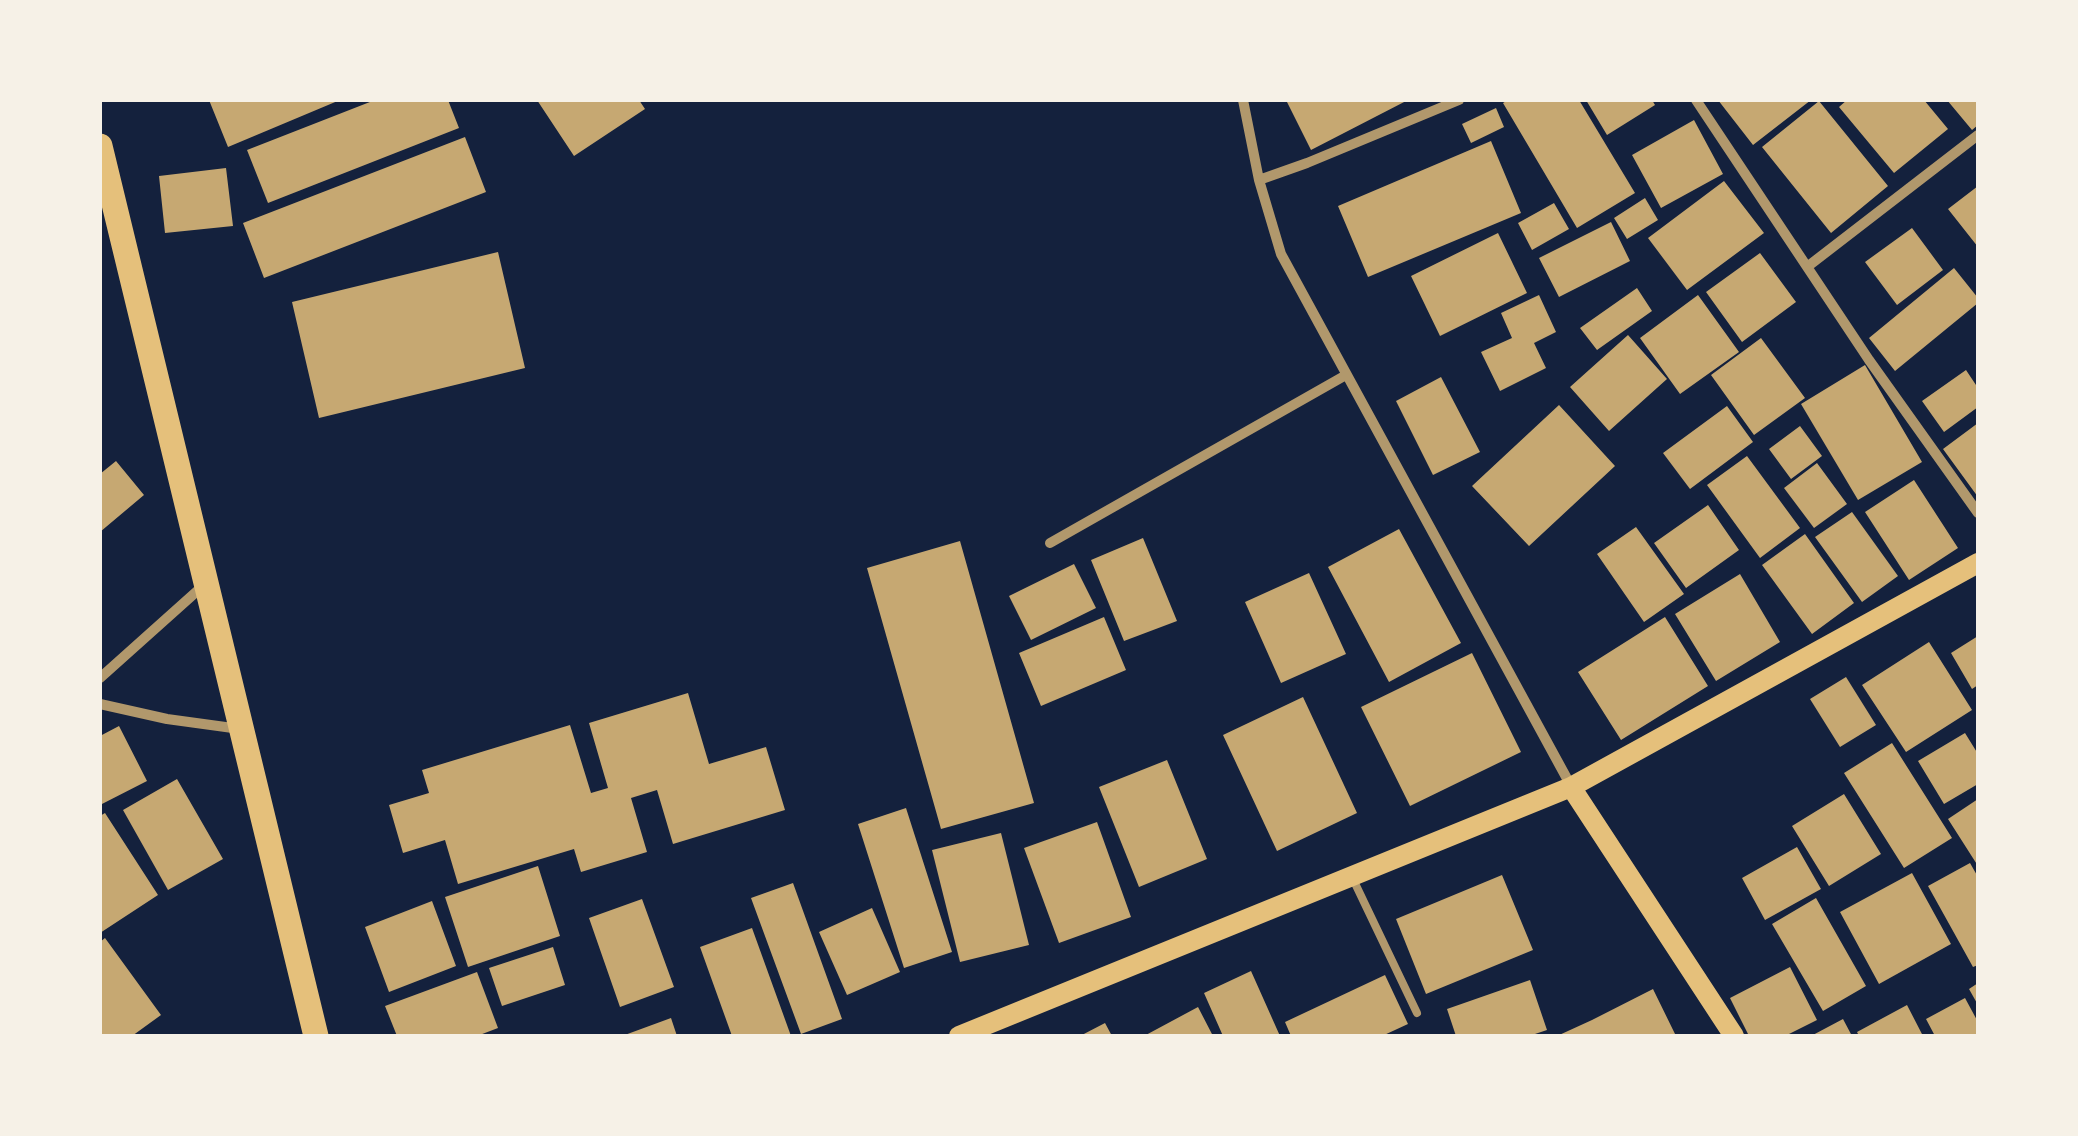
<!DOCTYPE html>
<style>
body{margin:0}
#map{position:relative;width:2078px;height:1136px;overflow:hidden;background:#14213d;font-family:"Work Sans",sans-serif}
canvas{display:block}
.frame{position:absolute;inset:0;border:102px solid #f6f1e7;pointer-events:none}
</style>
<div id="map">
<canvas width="2078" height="1136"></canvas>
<div class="frame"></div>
</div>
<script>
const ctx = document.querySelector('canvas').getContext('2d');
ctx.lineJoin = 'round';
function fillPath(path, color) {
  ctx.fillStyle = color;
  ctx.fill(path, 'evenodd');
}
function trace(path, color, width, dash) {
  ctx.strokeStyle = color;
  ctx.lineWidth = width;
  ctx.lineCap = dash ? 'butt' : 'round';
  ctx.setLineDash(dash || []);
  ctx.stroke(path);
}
const building = new Path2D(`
 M209 100H340L228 147Z
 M375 100H448L459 128 268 203 247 150Z
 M537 100H639L645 109 574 156Z
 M1286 100H1408L1311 150Z
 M1508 100H1579L1635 193 1577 228 1503 103Z
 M1586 100H1652L1655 105 1607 135Z
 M1718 100H1811L1753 145Z
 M1847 100H1924L1948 129 1894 173 1839 107Z
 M1947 100H1978V125L1972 130Z
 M1819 101 1888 186 1831 233 1762 147Z
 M1496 108 1504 127 1471 143 1462 124Z
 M1694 120 1723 174 1661 208 1632 155Z
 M465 137 486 192 264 278 243 223Z
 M1491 141 1521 213 1368 277 1338 206Z
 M226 168 233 226 165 233 159 176Z
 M1724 181 1764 233 1687 290 1648 238Z
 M1978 186V247L1948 209Z
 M1645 198 1658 220 1627 239 1614 218Z
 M1554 203 1569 229 1532 250 1518 223Z
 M1611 222 1630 261 1559 297 1539 258Z
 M1912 228 1943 270 1897 305 1865 262Z
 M1498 233 1527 293 1440 336 1411 276Z
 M498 252 525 368 319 418 292 302Z
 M1760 253 1796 302 1742 342 1706 292Z
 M1954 268 1978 298V303L1895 371 1869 338Z
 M1637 288 1652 311 1597 350 1580 328Z
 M1539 295 1556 332 1534 343 1546 368 1500 391 1481 352 1512 338 1501 313Z
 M1698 295 1739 352 1680 394 1640 338Z
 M1628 335 1667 379 1609 431 1570 387Z
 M1761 338 1805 398 1754 435 1711 375Z
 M1865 365 1922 462 1858 500 1801 404Z
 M1966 370 1978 388V407L1944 432 1922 401Z
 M1441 377 1480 452 1433 475 1396 401Z
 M1559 405 1615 466 1529 546 1472 486Z
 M1727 406 1753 442 1690 489 1663 453Z
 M1978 423V497L1943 449Z
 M1800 426 1822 456 1791 479 1769 449Z
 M1747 456 1800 528 1760 558 1707 485Z
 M116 461 144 495 100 532V474Z
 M1817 463 1847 504 1814 528 1784 488Z
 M1914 480 1958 548 1909 580 1865 512Z
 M1708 505 1739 550 1686 588 1654 543Z
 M1852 512 1898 576 1862 602 1815 537Z
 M1636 527 1684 594 1644 622 1597 554Z
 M1399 529 1461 643 1389 682 1328 567Z
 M1805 534 1854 603 1812 634 1762 565Z
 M1143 538 1177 621 1124 641 1091 560Z
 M960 541 1034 803 941 829 867 568Z
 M1074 564 1096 608 1031 640 1009 596Z
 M1309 573 1346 654 1281 683 1245 602Z
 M1740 574 1780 642 1716 681 1675 614Z
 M1104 617 1126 670 1041 706 1019 653Z
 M1665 617 1708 686 1621 740 1578 672Z
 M1978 636V685L1972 689 1951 653Z
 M1929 642 1972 710 1906 752 1862 685Z
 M1472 653 1521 752 1410 806 1361 707Z
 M1846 677 1876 725 1840 747 1810 699Z
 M688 693 709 764 766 747 785 810 673 844 657 790 631 798 647 852 581 872 574 849 458 884 445 840 403 853 389 805 429 793 422 770 570 725 591 793 608 788 589 723Z
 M1303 697 1357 813 1277 851 1223 735Z
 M119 726 147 781 100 805V736Z
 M1965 733 1978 754V784L1944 804 1918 761Z
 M1892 743 1952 838 1904 868 1844 773Z
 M1167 760 1207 859 1139 887 1099 787Z
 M177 779 223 859 168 890 123 810Z
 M1844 794 1881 854 1829 886 1792 826Z
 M1978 799V866L1948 819Z
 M906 808 952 952 904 968 858 824Z
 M105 813 158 895 100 933V816Z
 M1097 822 1131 917 1059 943 1024 848Z
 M1001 833 1029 945 960 962 932 850Z
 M1797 847 1821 889 1765 920 1742 878Z
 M1970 863 1978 877V965L1973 967 1928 886Z
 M538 866 560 936 468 967 445 897Z
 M1912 873 1951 944 1879 984 1840 912Z
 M1502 875 1533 950 1426 994 1396 919Z
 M793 883 842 1019 801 1034 751 898Z
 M1816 898 1866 986 1823 1011 1772 924Z
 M642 899 674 987 620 1007 589 918Z
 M432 901 456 966 389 992 365 927Z
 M872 908 900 972 847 995 819 932Z
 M752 928 791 1036H732L700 947Z
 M105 938 161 1015 132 1036H100V942Z
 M553 947 565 985 502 1006 489 968Z
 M1790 967 1817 1020 1785 1036H1749L1730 998Z
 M1251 971 1280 1036H1223L1204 993Z
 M477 972 498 1028 477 1036H397L385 1006Z
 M1385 975 1408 1024 1382 1036H1291L1285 1022Z
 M1530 980 1547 1030 1529 1036H1456L1447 1009Z
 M1978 983V1005L1969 989Z
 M1653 989 1676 1036H1557L1592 1020Z
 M1965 998 1978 1022V1036H1935L1926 1019Z
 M1907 1005 1923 1036H1859L1857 1032Z
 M1198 1007 1213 1036H1144Z
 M671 1018 677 1036H622Z
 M1843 1019 1852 1036H1811Z
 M1105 1023 1112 1036H1080Z`);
const service = new Path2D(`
 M1352 877 1417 1013`);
const minor = new Path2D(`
 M1243 100 1259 180 1281 254 1571 786
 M1696 100 1869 360 1978 513
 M1259 180 1307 163 1459 100
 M1807 267 1978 135
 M1050 543 1346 375
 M100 678 205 584
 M100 704 167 719 240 729`);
const secondary = new Path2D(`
 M1571 787 1734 1036
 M959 1036 1571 787 1978 563`);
const primary = new Path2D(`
 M100 146 316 1036`);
fillPath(building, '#c6a872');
trace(service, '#b1986c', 8);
trace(minor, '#b1986c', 10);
trace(secondary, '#e5c07b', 20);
trace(primary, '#e5c07b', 25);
</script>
